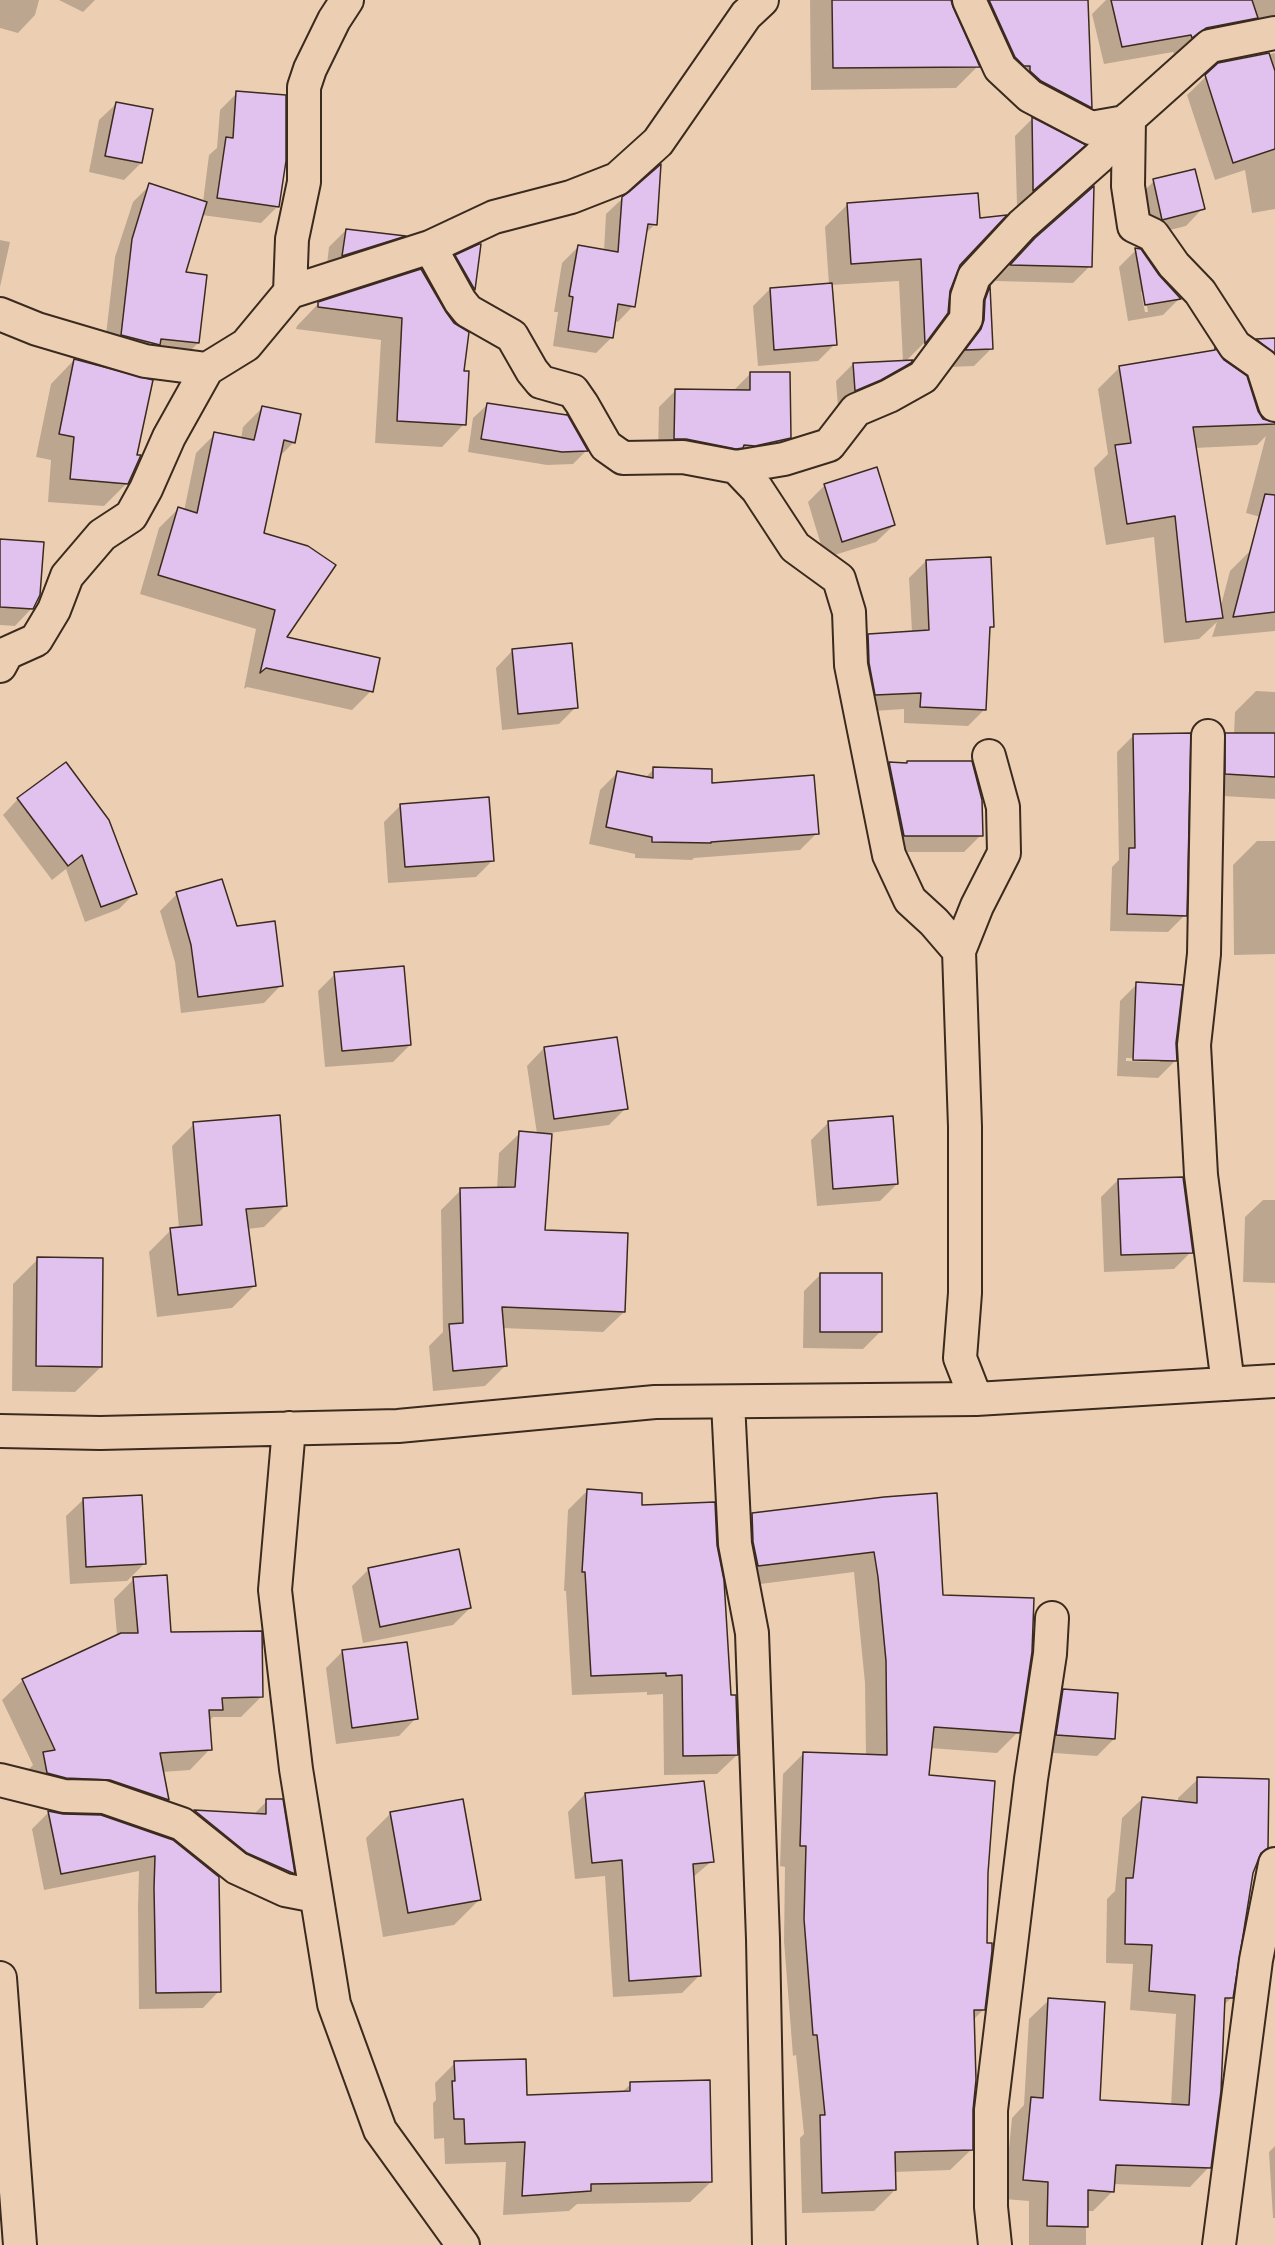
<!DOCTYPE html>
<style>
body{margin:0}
canvas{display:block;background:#eccfb3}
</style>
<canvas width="1275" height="2245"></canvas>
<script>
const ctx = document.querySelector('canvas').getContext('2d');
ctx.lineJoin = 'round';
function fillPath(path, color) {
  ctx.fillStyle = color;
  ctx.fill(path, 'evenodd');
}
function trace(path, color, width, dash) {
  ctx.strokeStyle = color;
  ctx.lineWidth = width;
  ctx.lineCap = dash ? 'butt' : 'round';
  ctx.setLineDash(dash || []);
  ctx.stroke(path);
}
const shadow = new Path2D(`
 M0 0H39L35 15 18 33 0 28Z
 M59 0H95L83 12Z
 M810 0H1087L1090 108 1068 129 958 8 951 5 978 66 956 88 811 90Z
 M1106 0H1275V209L1252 213 1245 170 1215 180 1187 95 1219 64 1275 53V48L1187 46 1174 54 1173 52 1104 64 1092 14Z
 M237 93 278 206 261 223 202 215 184 273 198 343 181 360 104 352 115 257 133 202 150 185 203 202 209 155 217 148 220 110Z
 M117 103 141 163 124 180 89 172 99 120Z
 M1032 119 1083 145 1017 206 1015 136Z
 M1154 181 1203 208 1186 226 1145 236 1137 198Z
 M623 198 655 224 644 235 633 306 618 322 614 321 611 338 596 353 553 346 558 312H554L562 263 578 247 604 251 606 214Z
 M847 205 959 264 948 291 947 312 924 343 905 362H909L894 377 862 396 838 407 836 381 853 364 903 362 899 281 830 285 835 344 818 361 758 366 753 306 770 289 829 285 825 227Z
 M346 230 403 237 387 252 326 272 329 247Z
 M0 240 10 242 0 287Z
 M479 247 473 289 452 311 434 279 456 256Z
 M1136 250 1179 299 1163 315 1128 321 1119 267ZM1141 292 1145 295 1148 312H1145Z
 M1018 257 1090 266 1073 283 995 281Z
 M989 289 991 349 974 366 950 367 974 305Z
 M319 303 445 313 462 372 464 424 442 447 375 443 381 340 296 329 297 326Z
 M1257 340H1275V358L1241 357Z
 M1214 350 1262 419 1275 424V521L1246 513 1266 436 1257 445 1195 448 1220 609 1230 571 1252 549 1275 547V631L1212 637 1217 622 1199 639 1164 643 1154 537 1106 545 1094 468 1108 454 1098 389 1120 367 1212 352Z
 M74 360 127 483 104 506 48 502 51 460 36 457 51 384Z
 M750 374 789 437 772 455 658 456 659 407 676 390 733 391Z
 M487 405 586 451 573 464 547 465 468 452 473 418Z
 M262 408 294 442 279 457 263 534 285 638 371 691 352 710 247 687 244 689 256 629 140 594 159 528 178 509 184 511 196 453 215 434 241 439 243 427Z
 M825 485 894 525 876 542 825 558 808 502Z
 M0 540 32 608 15 626 0 625Z
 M926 561 993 626 988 631 985 709 968 726 904 723V709L859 712 851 652 868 635 912 632 909 578Z
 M513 650 576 707 559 724 502 730 496 668Z
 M1256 691 1275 692V799L1205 795 1204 756 1226 734H1234L1235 712Z
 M1134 735 1185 915 1168 932 1110 931 1112 867 1119 860 1117 752Z
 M66 764 135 893 119 909 85 922 66 869 52 880 3 815 18 799Z
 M889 764 981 835 964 852H887L872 781Z
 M654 769 710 785 817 833 800 850 694 858 692 860 635 858V854L589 844 600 790 618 772 645 778Z
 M401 805 493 860 476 877 388 883 384 822Z
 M1257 841H1275V954L1234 955 1233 865Z
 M177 894 236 928 281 985 264 1003 181 1013 175 962 160 911Z
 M335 974 410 1045 393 1062 325 1067 318 991Z
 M1137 984 1175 1043V1061L1158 1078 1117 1076 1120 1001ZM1126 1058 1160 1059V1062L1126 1061Z
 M544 1048 626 1108 609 1125 550 1133 543 1231 624 1312 603 1332 502 1328 506 1365 485 1386 433 1391 429 1346 443 1332 441 1210 461 1190 497 1189 499 1153 520 1133 537 1134 527 1066Z
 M828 1123 897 1184 880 1201 817 1206 811 1140Z
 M194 1124 286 1205 264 1227 247 1229 254 1286 232 1308 157 1317 149 1252 171 1230 179 1229 172 1146Z
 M1118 1180 1191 1252 1174 1269 1104 1272 1101 1197Z
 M1263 1200H1275V1283L1243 1282 1245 1217Z
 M38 1259 101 1367 75 1392 12 1391 13 1284Z
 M821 1274 880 1332 863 1349 803 1348 804 1291Z
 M587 1491 640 1506 729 1697 737 1755 717 1774 664 1775 663 1694 647 1695V1692L572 1695 566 1591H564L568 1510Z
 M885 1498 1018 1732 997 1753 930 1748 928 1776 987 1873 984 2009 973 2020 972 2149 950 2170 894 2172 895 2190 874 2211 802 2213 800 2138 804 2134 796 2055 793 2056 784 1941 785 1867 780 1866 783 1774 804 1753 866 1756 865 1683 854 1572 737 1587 731 1536 752 1515Z
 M84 1499 144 1564 127 1581 70 1584 66 1516Z
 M369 1569 470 1608 453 1625 363 1643 352 1586Z
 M134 1579 170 1634 261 1697 241 1717H213L208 1722 210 1749 190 1770 162 1772 167 1800 147 1820 24 1774 33 1765 2 1700 23 1680 117 1636 114 1599Z
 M343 1651 416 1718 399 1736 336 1744 326 1668Z
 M1063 1691 1114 1739 1097 1756 1040 1752 1046 1708Z
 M1198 1779 1259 1855 1252 1872 1231 1998 1223 2006 1209 2167 1190 2187 1113 2184 1112 2192 1093 2211H1086V2245H1029V2201L1004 2199 1012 2118 1024 2105 1029 2019 1049 2000 1098 2101 1171 2106 1176 2014 1130 2010 1133 1964 1106 1963 1107 1899 1115 1891 1122 1818 1142 1799 1178 1802V1798Z
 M585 1794 712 1861 692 1878 699 1976 682 1993 613 1997 605 1876 575 1879 568 1812Z
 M267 1801 293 1873 276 1890 178 1828 194 1812 253 1815Z
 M49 1812 172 1841 219 1991 203 2008 139 2009 138 1906 139 1871 44 1890 32 1829Z
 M391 1813 479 1900 454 1925 383 1937 366 1838Z
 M455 2063 526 2097 622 2092 631 2084 711 2182 690 2202 577 2204 569 2211 503 2215 506 2162 445 2164 444 2138 434 2139 433 2103 436 2100 435 2083Z
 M1275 2146V2218H1273L1269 2152Z`);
const building = new Path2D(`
 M832 0H951L953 7 980 67 833 68Z
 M989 0H1088L1092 108 1041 81 1030 71V66H1024L1015 57Z
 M1111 0H1252L1258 18 1206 28 1192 38 1191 35 1122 47Z
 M1269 53 1275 71V149L1233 163 1205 75 1218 63Z
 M236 91 286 95V161L279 207 217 198 226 137 233 138Z
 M116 102 153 109 142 163 105 156Z
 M1032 117 1086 145 1033 191V180Z
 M661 164 657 225 648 224 635 307 618 304 613 338 568 331 573 297 569 296 578 245 618 252 622 197 629 192Z
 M1195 169 1205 209 1162 220 1153 179Z
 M149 183 207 202 186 272 207 275 199 343 161 339 160 345 121 335 132 239Z
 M1094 186 1092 267 1010 265 1035 238Z
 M978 193 980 218 1007 215 960 265 950 291 948 313 925 344 921 259 851 264 847 203Z
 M346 229 406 236 342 256Z
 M479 244H481L475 290 455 255Z
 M1135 248 1141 249 1159 275 1181 299 1145 305Z
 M421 269 446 312 454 323 469 332 464 371H469L466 425 397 421 402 318 318 307V302Z
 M832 283 837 345 774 350 770 288Z
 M990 286 993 349 965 350 981 329 984 320 985 300Z
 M1275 338V354L1256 339Z
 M1215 347 1224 360 1247 376 1258 411 1263 419 1275 422V424L1193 427 1223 618 1186 622 1175 516 1127 524 1115 445 1131 443 1119 366 1215 350Z
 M74 359 153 380 137 455H141L128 484 70 479 74 437 59 434Z
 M913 360 911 363 881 380 855 391 853 363Z
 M750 372H790L791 438 755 446 744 445 743 448 736 449 686 439H674L675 389 750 390Z
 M487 403 567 415V414L588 451 562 452 481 439Z
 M262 406 301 414 295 443 284 440 264 533 308 546 336 565 287 637 380 658 373 692 266 668 260 673 275 610 158 575 178 507 197 513 214 432 254 440Z
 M877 467 895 525 842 542 824 484Z
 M1265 494 1275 495V612L1233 617Z
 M0 539 44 542 40 595 33 609 0 607Z
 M991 557 994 627H990L986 710 920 707 921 693 875 695 869 663 868 634 929 630 926 560Z
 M572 643 578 708 518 714 512 649Z
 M1191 733 1187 916 1127 914 1129 848H1135L1133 734Z
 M1225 733H1275V777L1225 774Z
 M907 761H972L982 800 983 836H904L889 762 907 763Z
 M66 762 109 820 137 894 101 907 82 855 68 866 17 798Z
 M653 767 712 769V783L814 775 819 834 711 842V843L652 842V837L606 827 617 771 653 778Z
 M489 797 494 861 405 867 400 804Z
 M222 879 237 926 275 921 283 986 198 997 191 945 176 892Z
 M404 966 411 1045 342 1051 334 972Z
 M1136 982 1183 985 1176 1043 1177 1061 1133 1060Z
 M617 1037 628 1109 554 1119 544 1047Z
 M280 1115 287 1206 246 1209 256 1286 178 1295 170 1228 202 1225 193 1122Z
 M893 1116 898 1184 833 1189 828 1121Z
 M519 1131 552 1134 545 1230 628 1233 625 1312 502 1307 507 1366 453 1371 449 1324 463 1323 460 1188 515 1187Z
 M1183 1177 1193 1253 1121 1255 1118 1179Z
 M37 1257 103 1258 102 1367 36 1366Z
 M820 1273H882V1332H820Z
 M587 1489 642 1493V1505L715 1502 717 1545 724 1580 731 1695H736L738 1755 683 1756 682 1675 666 1676V1673L591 1676 585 1572H582Z
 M937 1493 943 1595 1034 1598 1032 1652 1020 1733 934 1727 929 1775 995 1781 988 1873 987 1943H992V1951L985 2010H974L976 2080 973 2110V2150L895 2152 896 2190 822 2193 820 2115H825L817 2035H813L804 1919 806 1846H800L803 1752 887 1755 886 1661 878 1577 874 1552 758 1566 753 1542 752 1513 884 1497Z
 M142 1495 146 1564 86 1567 83 1498Z
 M459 1549 471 1608 380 1627 368 1568Z
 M167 1575 171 1632 262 1631 263 1697 222 1698 223 1710H209L212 1750 160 1753 169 1800 110 1780 66 1778 47 1773 43 1752 55 1750 22 1679 121 1633H138L133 1577Z
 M407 1642 418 1719 352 1728 342 1650Z
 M1063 1689 1118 1693 1115 1739 1056 1735Z
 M1197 1777 1269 1779 1268 1848 1261 1853 1253 1873 1233 1998H1225L1221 2091 1211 2168 1116 2165 1114 2192 1088 2190V2227L1047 2226 1048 2182 1023 2180 1031 2097 1043 2098 1048 1998 1105 2002 1100 2100 1189 2105 1195 1995 1149 1991 1152 1945 1125 1944 1126 1878H1133L1142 1797 1197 1803Z
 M704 1781 714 1862 693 1864 701 1976 629 1981 622 1860 592 1863 585 1793Z
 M266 1799H283L295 1874 247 1853 194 1810 266 1814Z
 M463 1799 481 1900 408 1913 390 1812Z
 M48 1811 63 1814 101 1815 173 1840 219 1877 221 1992 156 1993 154 1888 155 1856 61 1874Z
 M526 2059 527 2095 630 2091V2082L710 2080 712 2182 591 2184V2191L522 2196 525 2142 465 2144 464 2119H454L452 2081H455L454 2061Z`);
const street = new Path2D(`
 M969 0 1000 68 1030 96 1091 128 1125 122
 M1129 118 1128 186 1134 226 1153 235 1174 265 1200 292 1235 346 1262 365 1275 405
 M430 247 460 301 468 311 512 336 532 371 541 382 573 391 582 404 606 446 623 458 683 457 736 467 757 489 795 547 839 579 849 612 851 665 889 855 910 900 934 922 959 951
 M290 292 292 239 304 182V87L310 69 334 20 347 0
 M0 314 37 329 145 361 207 369
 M736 467 784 459 829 445 856 410 889 396 923 377 966 319 967 297 974 277 1022 225 1099 157 1125 122 1210 46 1275 33
 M0 666 7 653 36 640 54 610 67 576 102 535 131 516 146 489 169 437 207 369 246 345 290 292 430 247 494 217 571 197 617 179 658 142 746 15 762 0
 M1208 736 1204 954 1194 1045 1201 1175 1228 1384
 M976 1399 960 1358 965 1293V1127L959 951 977 906 1004 853 1003 807 989 756
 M728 1402 735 1544 752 1633 763 1939 769 2245
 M289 1428 275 1590 296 1769 334 2004 380 2130 463 2245
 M0 1431 100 1433 398 1426 655 1402 976 1399 1275 1381
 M0 1780 64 1796 104 1797 182 1824 237 1868 285 1890 316 1896
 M0 1978 20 2245
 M995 2245 991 2207V2110L1031 1779 1050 1654 1052 1618
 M1219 2245 1256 1960 1275 1864`);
fillPath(shadow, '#0003');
fillPath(building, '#e1c1ed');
trace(building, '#3b2a1e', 1.5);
trace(street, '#3b2a1e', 36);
trace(street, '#eccfb3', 32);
</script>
